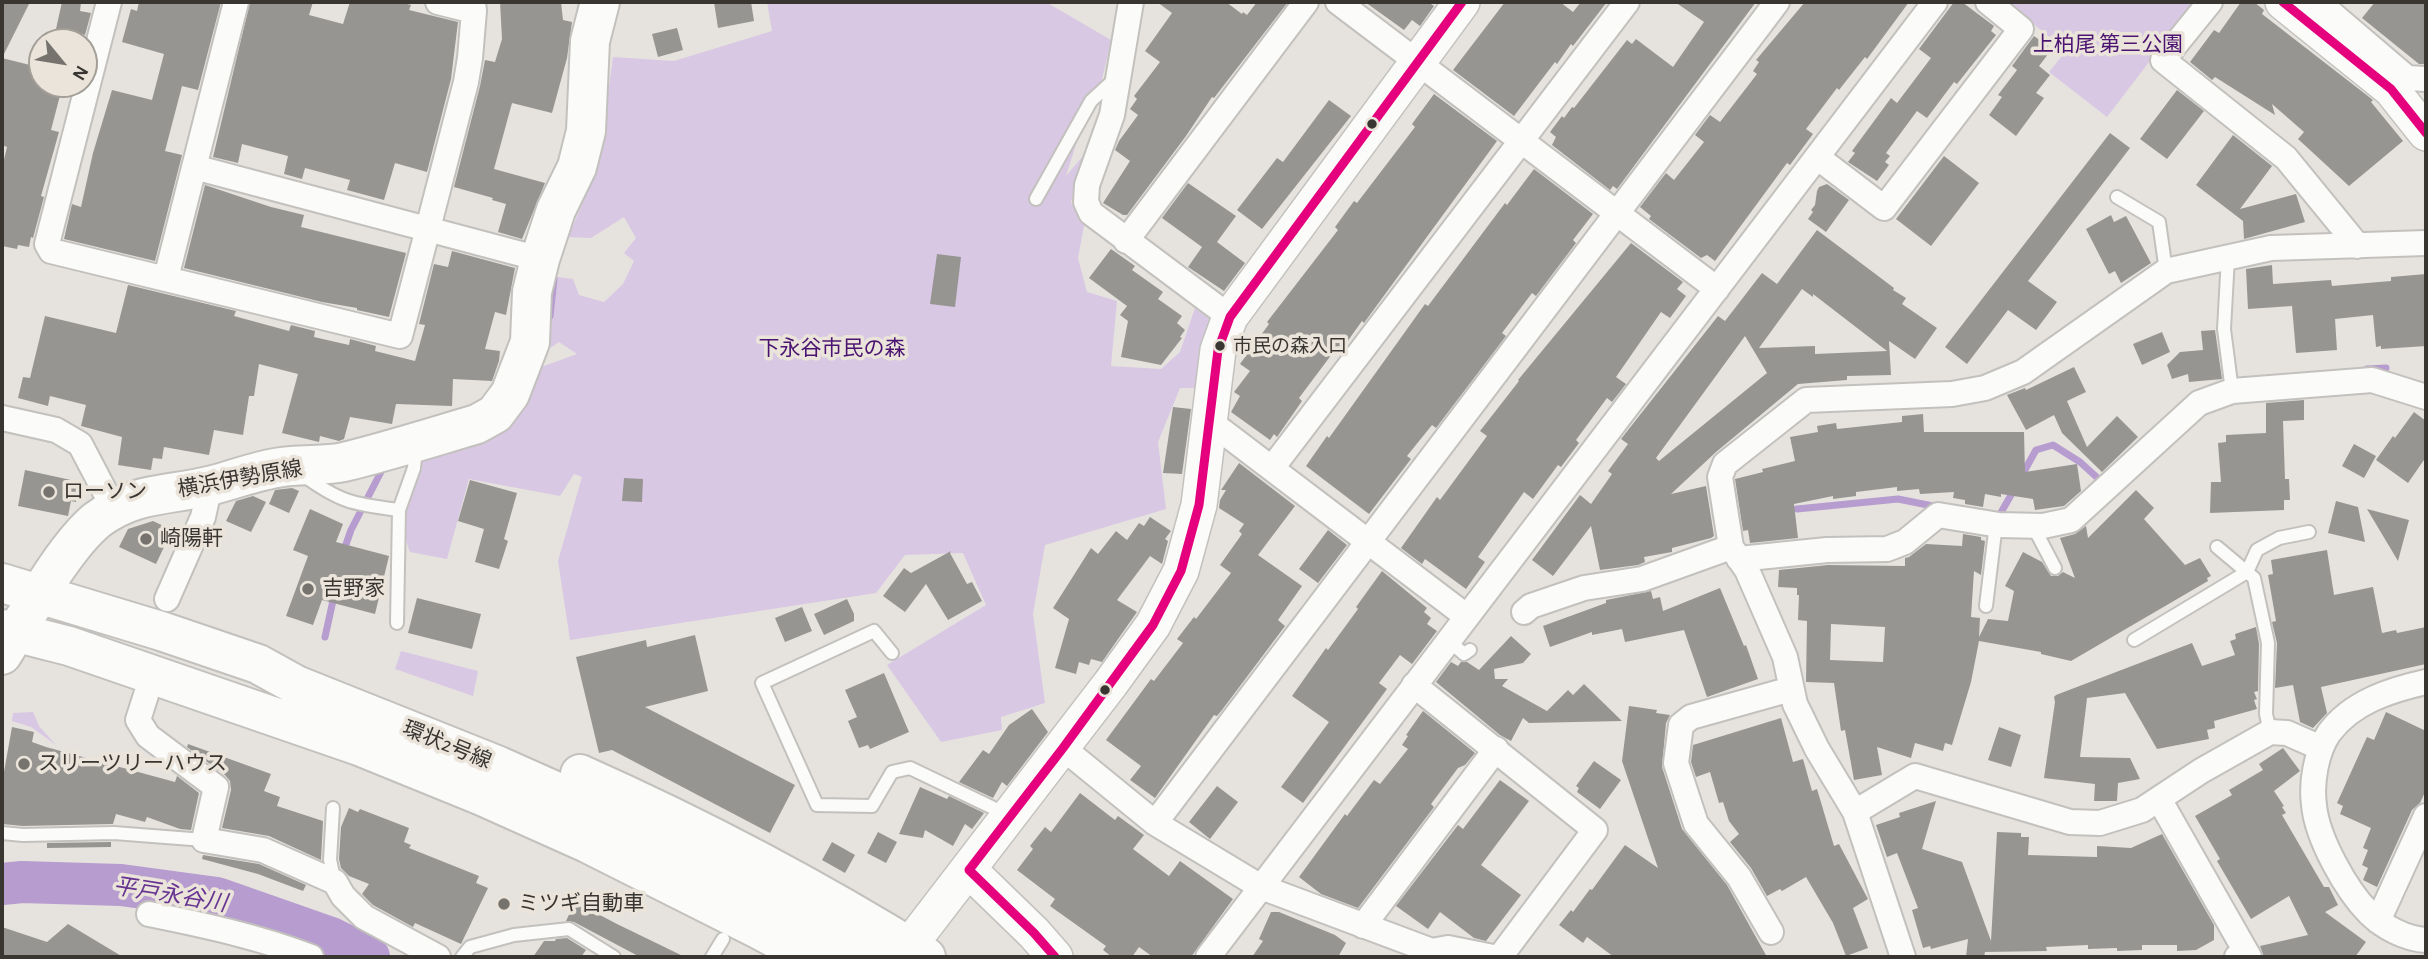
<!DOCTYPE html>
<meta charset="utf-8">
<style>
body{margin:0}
#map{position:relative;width:2428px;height:959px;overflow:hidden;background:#e6e3de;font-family:"Alegreya Sans",sans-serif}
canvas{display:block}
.frame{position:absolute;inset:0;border:4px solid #393632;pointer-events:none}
.north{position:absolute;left:28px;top:28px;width:70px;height:70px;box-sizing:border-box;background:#eae4da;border:2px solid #a39e97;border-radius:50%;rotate:120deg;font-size:19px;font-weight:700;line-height:28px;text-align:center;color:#393632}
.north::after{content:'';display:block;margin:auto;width:24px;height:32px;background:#76736e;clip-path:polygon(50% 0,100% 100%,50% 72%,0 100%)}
</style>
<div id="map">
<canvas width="2428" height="959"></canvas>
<div class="frame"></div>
<div class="north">N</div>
</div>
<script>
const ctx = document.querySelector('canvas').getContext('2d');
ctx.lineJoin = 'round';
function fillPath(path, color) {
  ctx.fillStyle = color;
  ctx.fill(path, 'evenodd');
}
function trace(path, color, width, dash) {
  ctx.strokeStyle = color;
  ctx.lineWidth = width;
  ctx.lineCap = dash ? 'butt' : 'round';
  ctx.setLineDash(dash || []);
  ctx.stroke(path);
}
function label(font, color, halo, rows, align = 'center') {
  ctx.font = font + ' "Alegreya Sans","Noto Sans JP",sans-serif';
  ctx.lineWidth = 7;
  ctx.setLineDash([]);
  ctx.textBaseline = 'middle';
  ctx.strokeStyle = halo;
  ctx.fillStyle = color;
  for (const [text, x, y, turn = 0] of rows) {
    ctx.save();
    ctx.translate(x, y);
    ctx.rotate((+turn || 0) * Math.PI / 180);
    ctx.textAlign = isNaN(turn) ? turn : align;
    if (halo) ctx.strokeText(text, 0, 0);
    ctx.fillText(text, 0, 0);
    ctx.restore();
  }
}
const green = new Path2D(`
 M767 2H1046L1111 40 1097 102 1086 113 1066 176 1083 156 1071 202 1084 226 1078 258 1087 292 1117 301 1111 366 1161 369 1180 352 1195 308 1209 319 1211 330 1200 388H1180L1158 442 1166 509 1045 545 1033 614 1045 703 1001 717 1002 730 941 742 887 665 986 605 963 553 905 555 876 593 570 640 558 561 582 477 574 474 560 496 469 479 447 559 410 552C397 521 415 485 425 455L522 405 541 367 577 354 559 342 546 351 550 276 573 279 579 295 604 302 623 284 634 261 624 253 636 238 624 217 591 238 568 237 598 167 613 57 674 61 772 31Z
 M2007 2H2195L2107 117 2049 72 2066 51Z
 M401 651 478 671 473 696 395 669Z
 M33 712 39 726 56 745 31 727 12 721 13 713Z`);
const stream = new Path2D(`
 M550 316 554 279
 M2367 369 2386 368
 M2021 477 2036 450 2053 445 2080 462 2102 482 2104 480
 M1797 509 1898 499 1938 507
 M1995 517 1999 516 2015 488
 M343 553 351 530 384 466
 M325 637 334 596`);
const river = new Path2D(`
 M2 884 22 882 121 885 217 898 331 938 369 957`);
const building = new Path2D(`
 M2 2H30L2 58 42 68V84H63L51 130 59 132 41 196 44 197 33 238 31 237 29 247 18 245 17 249 2 246V168L7 147 2 145Z
 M62 2H81L80 11 91 13 85 35 56 29Z
 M139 2H221L198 90 182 86 165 151 182 155 155 261 64 239 72 204 81 207 93 153 112 90 152 100 164 54 122 42 131 9 137 11Z
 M250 2H313L309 15 343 24 350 2H400L411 5 409 10 458 22 451 79 427 172 395 163 384 200 347 190 350 180 305 168 302 179 284 174 288 156 242 144 238 163 213 157Z
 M500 2H561L563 20 572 22 567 58 552 113 512 103 494 169 545 183 522 239 498 232 506 204 492 200 493 198 454 187 480 86 485 60 495 62 502 39Z
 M714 2H751L754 21 718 28Z
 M1157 2H1226L1242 14 1243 12 1247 15 1257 2H1288L1214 98 1212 97 1186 136 1127 215H1123L1103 203 1130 161 1115 150 1119 141 1138 115 1130 109 1137 99 1134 96 1160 62 1145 51 1172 13Z
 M1365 2H1428L1434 6 1420 26 1412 20 1404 30Z
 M1505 2H1560L1573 12 1581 2H1607L1573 46 1571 44 1557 64 1555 62 1514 116 1453 70Z
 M1675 2H1756L1617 189 1613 186 1610 190 1552 145 1556 137 1550 132 1562 116 1564 118 1572 107 1574 108 1627 40 1632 44 1636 39 1673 67 1704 22Z
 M1805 2H1909L1867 59 1865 57 1839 90 1837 88 1806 129 1813 134 1790 165 1787 163 1715 261 1707 255 1701 258 1649 219 1651 216 1640 207 1666 173 1674 180 1704 142 1695 135 1710 115 1720 122 1757 74 1753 71 1759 62 1756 60Z
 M1954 2H1962L1994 26 1991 31 1996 35 1957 84 1954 82 1927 118 1917 111 1886 153 1890 156 1885 162 1889 165 1877 181 1848 162 1855 153 1852 151 1891 98 1897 103 1931 58 1919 49Z
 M2241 2H2254L2264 10 2262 14 2373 100 2371 102 2403 141 2349 186 2298 139 2304 132 2272 104 2275 115 2215 77 2212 80 2190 62 2214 30 2219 33Z
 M2375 2H2426V64H2419L2362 18Z
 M677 28 683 50 658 57 652 34Z
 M2034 36 2052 49 2039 66 2050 75 2036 93 2044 98 2016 136 1989 115 2002 97 1998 95 2017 70 2012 66Z
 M2177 90 2204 111 2167 159 2140 139Z
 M1434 94 1497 141 1364 323 1362 321 1342 349 1338 346 1299 398 1302 401 1277 437 1274 434 1270 440 1231 412 1240 396 1234 392 1250 371 1240 364 1269 324 1267 322 1338 230 1335 227 1354 201 1357 203 1415 127 1412 124Z
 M1329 100 1351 116 1262 229 1237 210 1277 158 1283 162Z
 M2110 133 2130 148 2028 281 2057 302 2036 330 2008 310 1967 364 1945 347Z
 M2233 135 2272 166 2240 209 2296 194 2305 222 2244 239 2243 221 2196 185Z
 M1944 156 1979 183 1931 246 1896 219Z
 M1534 169 1593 214 1573 240 1576 243 1536 296 1532 293 1502 333 1506 336 1436 428 1432 425 1407 456 1411 459 1369 514 1306 466 1327 436 1329 438 1425 304 1428 306 1505 203 1507 205Z
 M1188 183 1236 216 1217 242 1245 263 1224 291 1188 267 1202 247 1162 218Z
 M1827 184 1849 200 1826 232 1808 219 1813 212 1811 210 1815 205 1817 191 1819 187Z
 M205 185 271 207 304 215 301 227 406 253 389 317 357 310V308L322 302 184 268Z
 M2111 215 2114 222 2126 216 2151 263 2121 283 2115 271 2109 274 2086 229Z
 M1817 230 1894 288 1893 290 1906 298 1902 304 1937 328 1915 359 1889 341 1891 375 1847 376V380L1798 384 1716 452 1671 494 1706 486 1714 536 1711 538 1672 548V552L1644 557 1645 562 1638 565 1600 570 1591 526 1553 576 1532 560 1580 495 1591 504 1612 474 1608 471 1628 444 1621 439 1718 316 1725 321 1762 273 1777 284ZM1802 289 1813 297V294L1887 351 1815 354V346L1759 348ZM1745 336 1767 373 1659 461 1656 458Z
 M1631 243 1683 282 1677 289 1686 296 1670 318 1661 312 1616 377 1626 384 1612 402 1607 398 1576 440 1579 443 1561 467 1558 465 1533 499 1524 492 1478 557 1485 562 1466 589 1425 559 1422 564 1401 548 1437 497 1440 500 1487 436 1480 431 1519 381 1518 380Z
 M1111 249 1135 266 1132 270 1163 292 1158 299 1182 316 1177 323 1185 330 1180 337 1182 338 1161 365 1121 357 1128 321 1120 315 1127 306 1089 278Z
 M452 251 515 268 506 315 495 312 485 349 500 351 499 361 492 381 453 379 452 406 396 404 392 424 350 417 344 439 339 441 320 436 319 442 282 433 298 374 259 364 254 396H249L243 435 214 430 209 455 164 447 162 459 153 458 151 470 118 465 122 437 81 426 86 405 50 396 48 406 18 398 23 377 30 378 45 316 116 333 128 285 236 311 234 316 289 331 291 325 315 331 314 337 349 345 350 339 376 346 375 351 415 361 425 325 419 324 434 264 448 267Z
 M937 254 961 257 955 307 930 304Z
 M2272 265 2273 284 2331 280 2332 286 2391 281V277L2426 274V346L2381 349V346L2376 347 2373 315 2335 319 2337 350 2296 353 2292 306 2248 309 2246 269Z
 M2215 330 2222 379 2189 382 2188 374 2172 379 2167 365 2180 352 2203 350 2201 331Z
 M2162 332 2170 352 2142 365 2133 344Z
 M2074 367 2086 392 2067 401 2087 447 2117 416 2138 437 2102 472 2062 433 2054 415 2026 430 2007 395 2025 388 2026 390Z
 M2304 400V420L2283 421 2285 479H2289L2290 500H2284V510L2210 513 2211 482H2221L2218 443 2226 442V435L2266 433V403Z
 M1173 407 1191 409 1182 474 1163 473Z
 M2414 412 2426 421V457L2408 483 2376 460 2393 436 2395 438Z
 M1923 414 1924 432H2024L2025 472 2077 464 2081 491 2064 506 2035 510 2033 499 2001 494V497L1985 494 1983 507 1965 504V500L1953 498 1954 492 1920 494 1919 489 1897 491V487L1856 492V496L1833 499V496L1794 504 1798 538 1750 543 1748 530 1743 531 1735 479 1763 472 1762 469 1795 461 1790 437 1818 432 1817 426 1836 423 1837 429 1902 422V416Z
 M2354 444 2376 456 2364 478 2342 466Z
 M1239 463 1295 506 1258 555 1302 586 1278 620 1285 626 1222 710 1217 716 1214 715 1155 798 1130 780 1141 766 1106 740 1151 679 1154 681 1183 643 1177 639 1194 617 1196 619 1231 573 1220 565 1242 534 1239 531 1244 524 1219 508 1220 500 1226 490H1221Z
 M25 470 80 482 76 502 71 501 68 516 18 506Z
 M624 478 643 479 642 502 622 501Z
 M470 480 517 493 504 539 508 541 499 569 475 562 484 529 458 521Z
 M292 488 299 491 289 513 269 504 275 490Z
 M2136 490 2154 508 2144 519 2185 565 2200 558 2211 576 2207 578 2208 581 2071 661 2041 654V652L1979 641 1971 682 1952 745 1945 743 1943 751 1915 743 1911 758 1877 747 1882 775 1854 780 1845 730 1841 731 1834 683 1806 682 1807 621 1798 620 1799 595H1797V588L1778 587 1779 570 1828 565 1905 566V558L1909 557 1926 544 1962 546 1963 534 1981 537V540L1985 541 1981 575 1974 571 1971 617 1980 618 1979 637 1988 619 2008 621 2014 591 2005 586 2023 552 2042 562 2051 576H2058L2063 572 2075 578 2060 538 2075 534 2086 526 2088 538ZM1831 624 1885 627 1883 662 1830 660Z
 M253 496 266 502 251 532 226 521 236 501Z
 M2336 501 2358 507 2365 542 2328 533Z
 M310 509 343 524 336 542 389 556 375 614 322 600 313 625 286 616 308 556 293 550Z
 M2367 509 2409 520 2398 561Z
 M1150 517 1171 531 1165 539 1168 541 1162 564 1150 556 1117 600 1137 612 1102 662 1091 659 1089 665 1079 662 1076 674 1055 668 1069 619 1053 608 1091 548 1098 554 1116 531 1127 540 1139 523 1144 526Z
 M153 521 172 530 156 564 119 547 128 529Z
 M1328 530 1347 545 1318 583 1299 569Z
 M2327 550 2334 595 2373 587 2382 633 2396 630 2397 633 2426 627V664L2321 687 2327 713 2313 728 2300 722 2293 685 2275 688 2277 643 2272 622 2276 621 2268 575 2273 574 2271 560Z
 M951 551 950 553 967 584 972 582 982 601 948 620 926 584 905 612 883 596 904 568 911 573Z
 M1382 571 1427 608 1424 612 1431 618 1427 624 1437 631 1412 664 1400 655 1379 683 1387 689 1303 803 1281 787 1329 722 1292 696 1326 648 1328 650 1358 609 1356 607Z
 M1720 588 1744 646 1746 645 1758 679 1707 697 1684 630 1625 642 1622 629 1592 635V632L1550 647 1543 626 1606 603V600L1651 591 1653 599 1660 597 1663 611Z
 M417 598 481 614 472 649 408 633Z
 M847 599 854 614V621L824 635 814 614Z
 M802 607 812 631 785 642 775 618Z
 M2256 627 2259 644 2258 691 2254 692 2257 699 2254 700 2257 709 2214 721 2215 728 2207 730 2209 739 2157 749 2125 693 2087 698 2080 757 2130 758 2140 779 2118 783 2117 801H2094L2095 784 2044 778 2055 702 2054 697 2056 695 2192 643 2202 666 2235 655 2230 641 2236 639 2235 634Z
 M695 635 708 691 645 707 795 785 770 833 612 750 599 753 576 657 646 640 647 647Z
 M1511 636 1531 654 1523 663 1494 669 1495 679H1508L1502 686 1547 711 1568 690 1573 695 1584 684 1622 721 1529 723 1523 718 1511 741 1500 735 1436 682 1451 662 1458 666 1461 662H1467L1479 670Z
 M884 673 909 732 870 749 868 745 859 748 848 721 857 717 845 690Z
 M1629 706 1657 710 1656 713 1670 715 1666 723 1662 767 1682 829 1727 885 1767 957H1614L1587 937 1583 943 1559 925 1571 910 1573 912 1590 889 1592 890 1625 845 1658 868 1622 761Z
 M1032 709 1048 732 1007 786 1002 782 993 798 959 782 983 750 989 754 1009 725Z
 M1423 711 1475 753 1465 765 1458 768 1431 804 1434 807 1358 908 1321 894 1299 877 1345 814 1347 816 1374 780 1380 784 1408 749 1402 745 1408 736 1406 735Z
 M2386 712 2426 731V790L2420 803 2412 810 2377 887 2363 880 2368 868 2362 865 2368 850 2363 848 2371 828 2340 814 2343 806 2337 803 2367 737 2374 740Z
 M1781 718 1793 762 1803 759 1812 791 1817 789 1834 846 1839 844 1868 899 1853 908 1868 948 1846 956 1833 923 1806 877 1782 891 1780 889 1767 896 1751 868 1730 842 1739 834 1729 821 1723 802 1719 803 1710 772 1696 777 1691 762 1693 745Z
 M12 727 34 732 32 742 46 747 175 782 177 776 199 793 191 830 180 829 147 817 145 822 116 814 113 824 23 826 2 824V783Z
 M1999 727 2021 735 2011 767 1988 760Z
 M188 744 271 774 264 791 280 797 277 806 323 821 321 860 269 836 222 828 231 790 230 781 225 775 187 747Z
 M2283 748 2300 771 2274 791 2284 806 2282 807 2286 813 2282 815 2324 887H2329L2338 905 2325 912 2366 942 2355 957H2264L2260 946 2308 935 2289 896 2251 919 2217 861 2220 859 2195 816 2232 795 2229 790 2263 770 2259 764Z
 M1594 761 1621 780 1600 809 1577 792 1579 788 1576 786Z
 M1500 780 1529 801 1481 865 1521 895 1486 941 1474 938 1440 912 1428 929 1396 906 1458 825 1463 829Z
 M1217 786 1238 802 1210 839 1189 822Z
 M920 787 947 799 949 796 984 813 972 829 965 824 953 846 925 830 923 838 899 834Z
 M1080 793 1115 820 1118 816 1144 835 1133 849 1169 876 1180 861 1233 899 1191 957H1153L1139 947 1132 957H1112L1103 950 1106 946 1050 906 1055 899 1017 870 1033 849 1030 846 1045 827 1051 832Z
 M1936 801 1922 849 1962 862 1991 941 1997 832 2021 833V837H2029L2028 855 2097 857V846L2131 848 2162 834 2214 925V940L2196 950 2177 951V945H2142V950L2117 951V948L2088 949V945L2046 947 2047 951 1985 952 1984 957H1966L1968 939 1931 949 1930 946 1923 948 1912 910 1918 908 1897 853 1887 857 1876 825 1900 817 1899 813Z
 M349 808 358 812 360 809 409 828 404 842 411 845 409 848 479 876 476 883 488 888 461 944 415 923 413 927 373 905 362 894 369 884 349 876 341 868 339 859 341 827Z
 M878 832 897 842 886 863 867 853Z
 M111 842V847L47 848V843Z
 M832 842 855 855 845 873 822 860Z
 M203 855 259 864 306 885 303 891 258 874 202 859Z
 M575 902 617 924 685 957H640L574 922 566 921Z
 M1271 912H1279L1335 935 1346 943 1338 957H1252L1263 941 1259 939Z
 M68 924 123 957H2V927L47 942Z
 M567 938 586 950 581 957H533L544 941H555L556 939Z`);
const lane = new Path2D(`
 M2117 197 2159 222 2166 271
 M1036 199 1091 101 1116 78
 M2228 257 2224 329 2232 391
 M303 475C341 503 354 504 399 510
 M2033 526 2055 568
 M2217 547 2254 578 2268 643 2266 714 2270 732
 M1986 606 1996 524
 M397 623 399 510 414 468 416 448
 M1448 640 1464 654 1470 650
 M2134 640 2247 572 2257 550 2279 538 2309 532
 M892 653 874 631 762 683 817 805 872 806 892 772 910 768 1008 815
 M333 808 330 860 335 882
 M2 833 23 835 114 833 204 840
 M462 957 470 947 514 935 569 929 614 957
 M712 957 723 939`);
const street = new Path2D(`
 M109 2 47 244 51 251 400 336 466 82 470 58 474 11
 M438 2 474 11 473 2
 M1131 2 1112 115 1087 185 1086 202 1091 213 1230 317
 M1338 2 1717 289
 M2210 2 2163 60 2286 158 2358 246
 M2318 2 2407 78 2426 79
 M1817 157 1884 208 2021 29 1988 2
 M194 167 540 259
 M1126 241 1306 2
 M166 278 236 2
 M2 418 56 430 80 444 114 509
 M1209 429 1221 430 1466 616
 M1272 468 1627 2
 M1739 559 1827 550 1887 549 1905 542 1938 515 1999 525 2043 526 2071 520 2199 403 2232 391 2372 380 2426 397
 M167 599 203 517 210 485
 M1524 612 1531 606 1584 588 1642 579 1731 547
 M2426 682C2390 690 2352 702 2329 733 2316 752 2311 783 2314 805 2317 838 2346 890 2369 913 2383 927 2406 939 2426 940
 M1414 685 1595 830 1500 957
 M146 695 138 720 148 736 216 787 204 840 263 850 335 882 343 896 364 917 438 957
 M1063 748 1155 823 1261 887 1432 951 1448 948 1493 957
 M2159 799 2249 957H2237
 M1855 812 1915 776 2070 822 2100 823 2142 810 2201 771 2270 732 2287 733 2321 748
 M1155 823 1777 2
 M149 914C204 925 259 937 311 957
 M2378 921 2426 816
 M1363 926 1496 749
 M1771 932 1739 877 1696 824 1676 763 1681 725 1691 717 1791 689
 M1208 957 1935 2
 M1903 957 1855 812 1817 749 1795 704 1785 657 1747 570 1731 547 1720 477 1725 464 1806 400 1952 394 1985 388 2023 372 2166 271 2271 248 2426 243`);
const secondary = new Path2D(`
 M2283 2 2391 89 2426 133
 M969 870 1034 933 1055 957
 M909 946 1111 683 1153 625 1181 571 1199 505 1218 350 1230 317 1462 2`);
const primary = new Path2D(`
 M2 583 161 631 258 664 296 685 499 766 600 811 694 858 872 957
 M2 629 69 646 359 746 482 796 587 843 760 930 810 957
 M2 655C27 616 63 548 97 520 135 491 171 496 213 485 239 478 264 468 291 466 309 464 326 466 344 462 389 451 433 437 477 424L495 414 510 394 530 342 532 292 540 259 556 210 577 167 586 131 590 41 600 2
 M580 774C699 827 815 888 926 957`);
const bus1 = new Path2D(`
 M2283 2 2391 89 2426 133
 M969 870 1063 748 1153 625 1181 571 1199 505 1218 350 1230 317 1462 2
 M969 870 1034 933 1055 957`);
const markers = [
 [1372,124,6,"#393632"],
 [1220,346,6,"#393632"],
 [49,492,7,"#76736e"],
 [146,539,7,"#76736e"],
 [308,589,7,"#76736e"],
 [1105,690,6,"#393632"],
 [24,764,7,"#76736e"],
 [504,904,7,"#76736e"]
];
const busNames = [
 ["市民の森入口",1233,346]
];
const parkNames = [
 ["上柏尾 第三公園",2108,45],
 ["下永谷市民の森",832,349]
];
const streetNames = [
 ["横浜伊勢原線",240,479,-10],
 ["環状2号線",447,745,22]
];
const poiNames = [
 ["ローソン",63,492],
 ["崎陽軒",160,539],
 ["吉野家",322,589],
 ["スリーツリーハウス",38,764],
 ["ミツギ自動車",518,904]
];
const waterNames = [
 ["平戸永谷川",170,895,9]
];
fillPath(green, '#d8c8e4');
trace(stream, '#b79cd0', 7);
trace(river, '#b79cd0', 42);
fillPath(building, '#979592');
trace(lane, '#c3c1bd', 16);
trace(street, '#c3c1bd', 28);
trace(secondary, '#c3c1bd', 38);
trace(primary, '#c3c1bd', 42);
trace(lane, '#fbfbfa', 12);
trace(street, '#fbfbfa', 24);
trace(secondary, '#fbfbfa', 35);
trace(primary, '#fbfbfa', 38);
trace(bus1, '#e5007d', 9);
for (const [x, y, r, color] of markers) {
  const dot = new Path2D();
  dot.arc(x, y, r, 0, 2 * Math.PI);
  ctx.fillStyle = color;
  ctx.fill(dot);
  trace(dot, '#eae4da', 2.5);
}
label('19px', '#393632', '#eae4da', busNames, 'left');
label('21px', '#4a1371', '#eae4da', parkNames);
label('21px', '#393632', '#eae4da', streetNames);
label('21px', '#393632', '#eae4da', poiNames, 'left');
label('italic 23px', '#673591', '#eae4da', waterNames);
</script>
